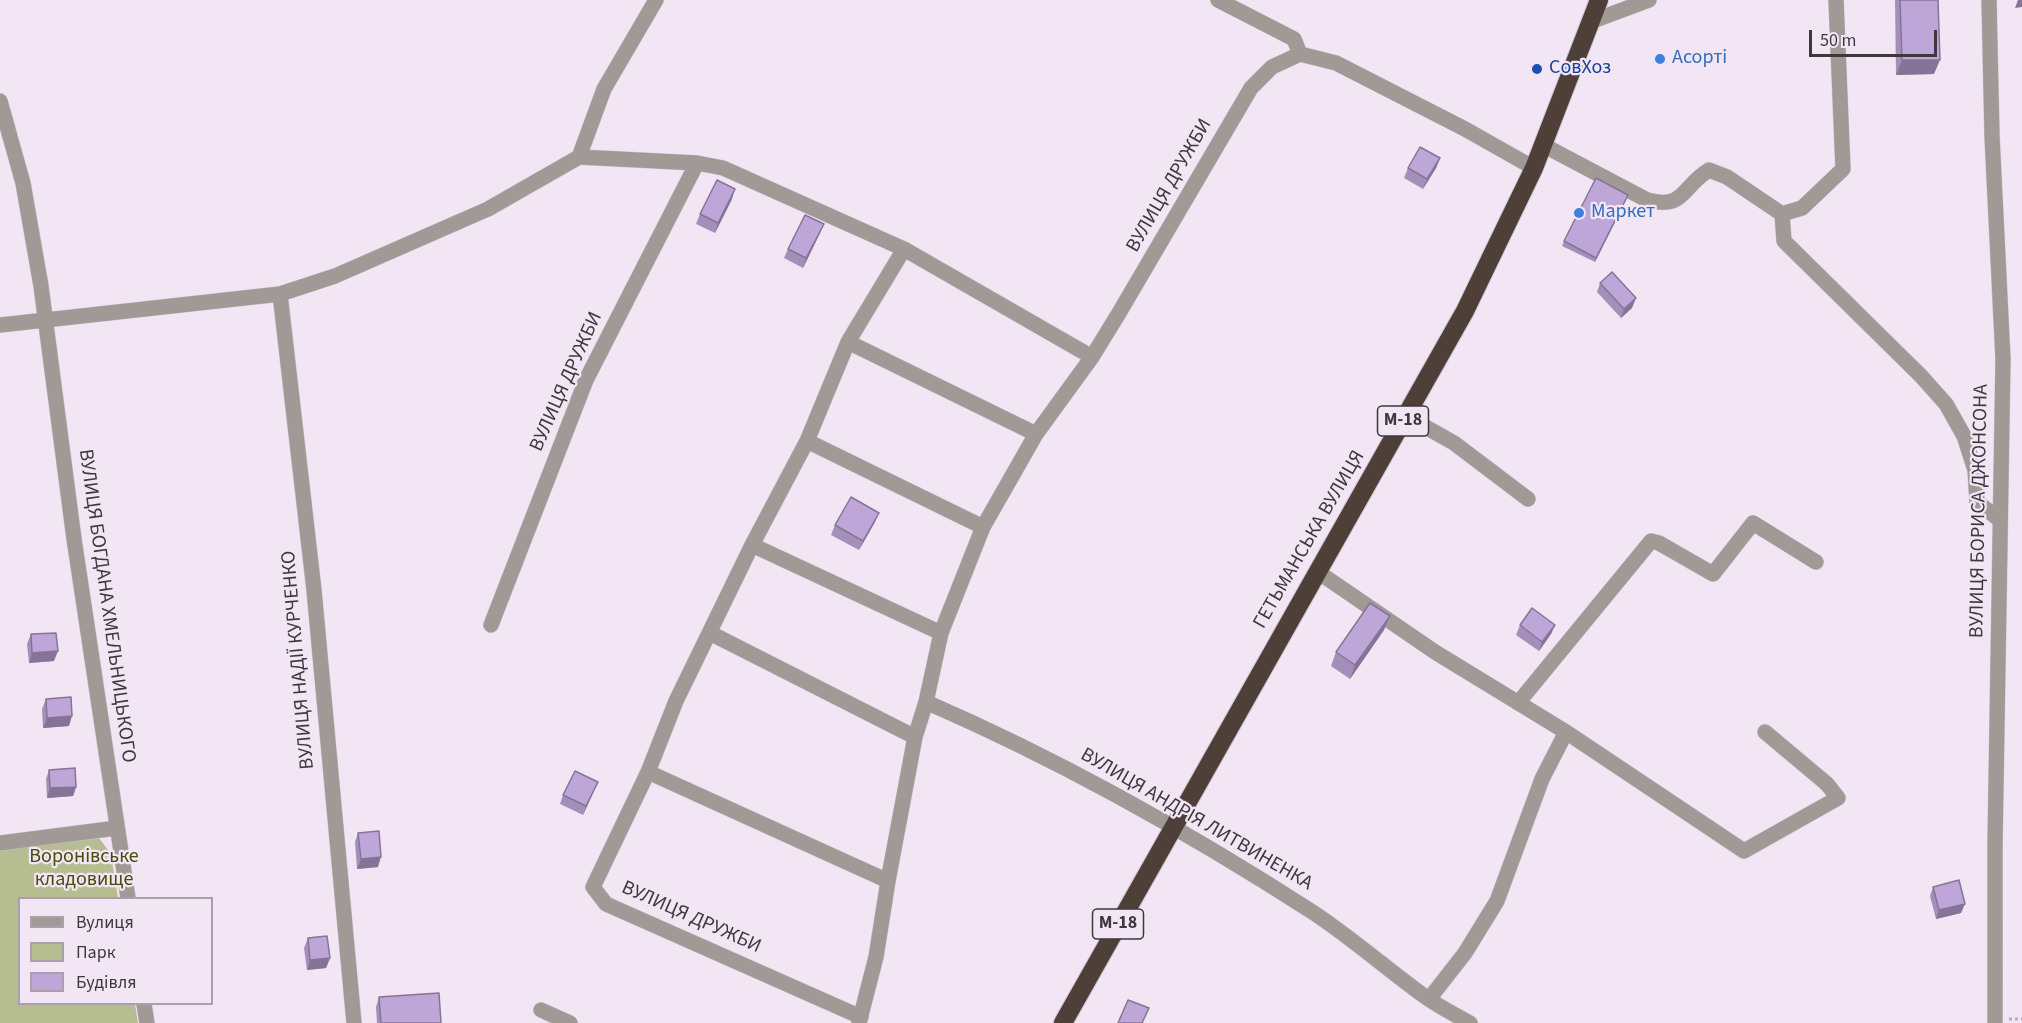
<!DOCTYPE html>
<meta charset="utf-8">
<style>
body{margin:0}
#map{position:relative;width:2022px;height:1023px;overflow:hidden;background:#f2e6f5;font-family:"Source Sans 3",sans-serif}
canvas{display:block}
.legend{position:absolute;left:18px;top:897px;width:195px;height:108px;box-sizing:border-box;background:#f2e6f5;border:2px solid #aaa0ac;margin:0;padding:8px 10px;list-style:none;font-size:18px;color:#3d383e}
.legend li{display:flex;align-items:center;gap:12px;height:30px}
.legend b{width:30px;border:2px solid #aaa0ac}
.scale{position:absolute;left:1809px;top:30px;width:128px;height:27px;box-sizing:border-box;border:3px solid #3d383e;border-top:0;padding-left:8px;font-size:18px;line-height:21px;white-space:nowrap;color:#3d383e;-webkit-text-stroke:4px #f2e6f5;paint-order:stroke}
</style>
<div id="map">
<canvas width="2022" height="1023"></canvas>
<ul class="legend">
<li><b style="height:8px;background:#a19995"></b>Вулиця</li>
<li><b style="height:16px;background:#b6be91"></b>Парк</li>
<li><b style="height:16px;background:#bfa6d8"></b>Будівля</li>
</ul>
<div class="scale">50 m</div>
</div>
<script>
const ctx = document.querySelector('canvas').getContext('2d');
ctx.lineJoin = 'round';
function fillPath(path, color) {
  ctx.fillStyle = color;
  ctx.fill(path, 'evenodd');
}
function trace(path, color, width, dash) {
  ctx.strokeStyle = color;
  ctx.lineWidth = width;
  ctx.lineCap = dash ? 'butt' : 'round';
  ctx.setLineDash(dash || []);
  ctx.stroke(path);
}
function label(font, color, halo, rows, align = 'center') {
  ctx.font = font + ' "Source Sans 3",sans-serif';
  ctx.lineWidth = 4.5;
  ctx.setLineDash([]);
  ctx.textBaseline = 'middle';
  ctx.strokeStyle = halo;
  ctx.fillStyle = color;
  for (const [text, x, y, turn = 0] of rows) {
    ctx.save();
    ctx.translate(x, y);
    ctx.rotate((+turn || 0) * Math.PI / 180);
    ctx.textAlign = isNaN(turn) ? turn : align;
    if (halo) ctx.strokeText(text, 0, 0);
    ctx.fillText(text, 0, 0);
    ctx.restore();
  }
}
const green = new Path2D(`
 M99 838 111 854 118 898H20V1004H135L138 1023H0V849L44 842Z`);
const path = new Path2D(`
 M2009 1019H2022`);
const minor = new Path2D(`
 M1218 0 1294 39 1300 54 1336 63 1465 129 1534 168
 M1989 0 1992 136 2003 359 1995 845V1023
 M1590 22 1649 0
 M0 101 23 183 41 286 74 539 128 898
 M1543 145 1647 200C1685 210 1681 187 1709 170L1727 177 1782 214 1802 208 1843 169 1836 0
 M579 157 604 89 656 0
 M1782 214 1784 241 1921 376 1946 404 1964 436 1975 470 1977 502 2000 520
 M280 294 314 590 354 1023
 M0 325 280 294 335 276 488 209 579 157 697 163 723 168 904 249 1092 357
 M848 342 1036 434
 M1406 416 1454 443 1528 499
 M807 441 983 527
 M752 545 941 633
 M1318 572 1435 652 1566 732 1744 851 1838 798 1827 784 1765 732
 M491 625 586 380 697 163
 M710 633 915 737
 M926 702C1062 761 1190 833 1314 913 1353 939 1388 970 1427 998 1440 1007 1455 1015 1470 1023
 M1518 703 1651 541 1659 543 1713 574 1753 523 1816 562
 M648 772 888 881
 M0 843 117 828
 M1429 999 1465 953 1497 901 1542 779 1566 732
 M144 1004 147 1023
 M541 1010 570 1023
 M861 1017 606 904 593 887 648 772 676 701 752 545 807 441 848 342 904 249
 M859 1023 876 957 888 881 915 737 926 702 941 633 983 527 1036 434 1092 357 1119 313 1251 88 1272 67 1300 54`);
const highway = new Path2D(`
 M1063 1023 1465 311 1534 168 1599 0`);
const wall = new Path2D(`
 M1895 0H1938L1934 74 1896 75Z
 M1440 158 1436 168 1423 189 1404 178 1408 168Z
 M1628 195 1595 262 1562 246 1564 241Z
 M732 199 715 233 696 224 700 214Z
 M820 233 803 268 784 258 788 249Z
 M1600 283 1632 308 1621 318 1597 292Z
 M875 522 859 550 831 535 835 525Z
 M1520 625H1555L1551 634 1539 651 1516 635Z
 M1384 630 1350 679 1331 666 1336 652Z
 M31 634 54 661 29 663 27 644Z
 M46 699 69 726 43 728 42 709Z
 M49 770 76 787 73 796 47 798 46 779Z
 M594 791 583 815 560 804 563 795Z
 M358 833 378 867 357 869 355 842Z
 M1933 887 1961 913 1936 919 1930 896Z
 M308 938 330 958 326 968 307 970 304 948Z
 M379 997 441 1023H377L376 1007Z`);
const shadedWall = new Path2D(`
 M2018 0H2022V7L2015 8Z
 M1902 60H1940L1934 74 1896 75Z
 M1440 158 1436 168 1423 189 1427 179Z
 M735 189 732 199 715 233 718 223Z
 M1628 195 1626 200 1595 262 1596 258Z
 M824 224 820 233 803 268 806 258Z
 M1636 298 1632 308 1621 318 1624 309Z
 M879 513 875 522 859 550 863 541Z
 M1390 616 1384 630 1350 679 1355 665Z
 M1555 625 1551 634 1539 651 1542 642Z
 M58 651 54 661 29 663 32 653Z
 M72 716 69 726 43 728 47 718Z
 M598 782 594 791 583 815 586 806Z
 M76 787 73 796 47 798 50 788Z
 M381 857 378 867 357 869 361 859Z
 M1965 904 1961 913 1936 919 1939 910Z
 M330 958 326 968 307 970 310 960Z`);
const building = new Path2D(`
 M1900 0H1938L1940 60H1902Z
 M1420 147 1440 158 1427 179 1408 168Z
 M1596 178 1628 195 1596 258 1564 241Z
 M717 180 735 189 718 223 700 214Z
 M805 215 824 224 806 258 788 249Z
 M1612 272 1636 298 1624 309 1600 283Z
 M851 497 879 513 863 541 835 525Z
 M1370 603 1390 616 1355 665 1336 652Z
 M1532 608 1555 625 1542 642 1520 625Z
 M56 633 58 651 32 653 31 634Z
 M71 697 72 716 47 718 46 699Z
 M75 768 76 787 50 788 49 770Z
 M575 771 598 782 586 806 563 795Z
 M379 831 381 857 361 859 358 833Z
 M1959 880 1965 904 1939 910 1933 887Z
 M327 936 330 958 310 960 308 938Z
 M439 993 441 1023H381L379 997Z
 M1128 1000 1149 1008 1142 1023H1118Z`);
const markers = [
 [1660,59,6,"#3f7fe0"],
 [1537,69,6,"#1a4fb4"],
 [1579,213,6,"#3f7fe0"]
];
const shields = [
 [1403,421,51],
 [1118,924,51]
];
const shieldNames = [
 ["М-18",1403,421],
 ["М-18",1118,924]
];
const shopNames = [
 ["Асорті",1672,59],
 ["Маркет",1591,213]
];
const transitNames = [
 ["СовХоз",1549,69]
];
const streetNames = [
 ["ВУЛИЦЯ ДРУЖБИ",1170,186,-60],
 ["ВУЛИЦЯ ДРУЖБИ",567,382,-66],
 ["ВУЛИЦЯ БОРИСА ДЖОНСОНА",1980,511,-89],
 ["ГЕТЬМАНСЬКА ВУЛИЦЯ",1310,540,-60],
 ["ВУЛИЦЯ БОГДАНА ХМЕЛЬНИЦЬКОГО",106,606,82],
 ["ВУЛИЦЯ НАДІЇ КУРЧЕНКО",299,660,-95],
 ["ВУЛИЦЯ АНДРІЯ ЛИТВИНЕНКА",1196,820,30],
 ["ВУЛИЦЯ ДРУЖБИ",691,918,24]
];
const parkNames = [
 ["Воронівське",84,858],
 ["кладовище",84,881]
];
fillPath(green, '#b6be91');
trace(minor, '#cec3d0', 16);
trace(highway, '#cec3d0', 20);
trace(path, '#b7adb9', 3, [3, 3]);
trace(minor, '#a19995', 15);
trace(highway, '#4e3f38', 18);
fillPath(wall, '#a48fba');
fillPath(shadedWall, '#867497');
fillPath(building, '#bfa6d8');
trace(building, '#867497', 1.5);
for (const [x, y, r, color] of markers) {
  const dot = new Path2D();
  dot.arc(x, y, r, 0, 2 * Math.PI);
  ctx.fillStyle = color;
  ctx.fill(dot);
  trace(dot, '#f2e6f5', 2);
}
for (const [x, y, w] of shields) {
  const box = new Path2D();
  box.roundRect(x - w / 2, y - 15, w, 30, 4.5);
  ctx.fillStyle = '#f2e6f5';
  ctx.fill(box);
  trace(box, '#3d383e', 1.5);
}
label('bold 18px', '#3d383e', null, shieldNames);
label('20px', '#366cbe', '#f2e6f5', shopNames, 'left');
label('20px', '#164399', '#f2e6f5', transitNames, 'left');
label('20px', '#3d383e', '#f2e6f5', streetNames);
label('20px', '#464c0b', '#f2e6f5', parkNames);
</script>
